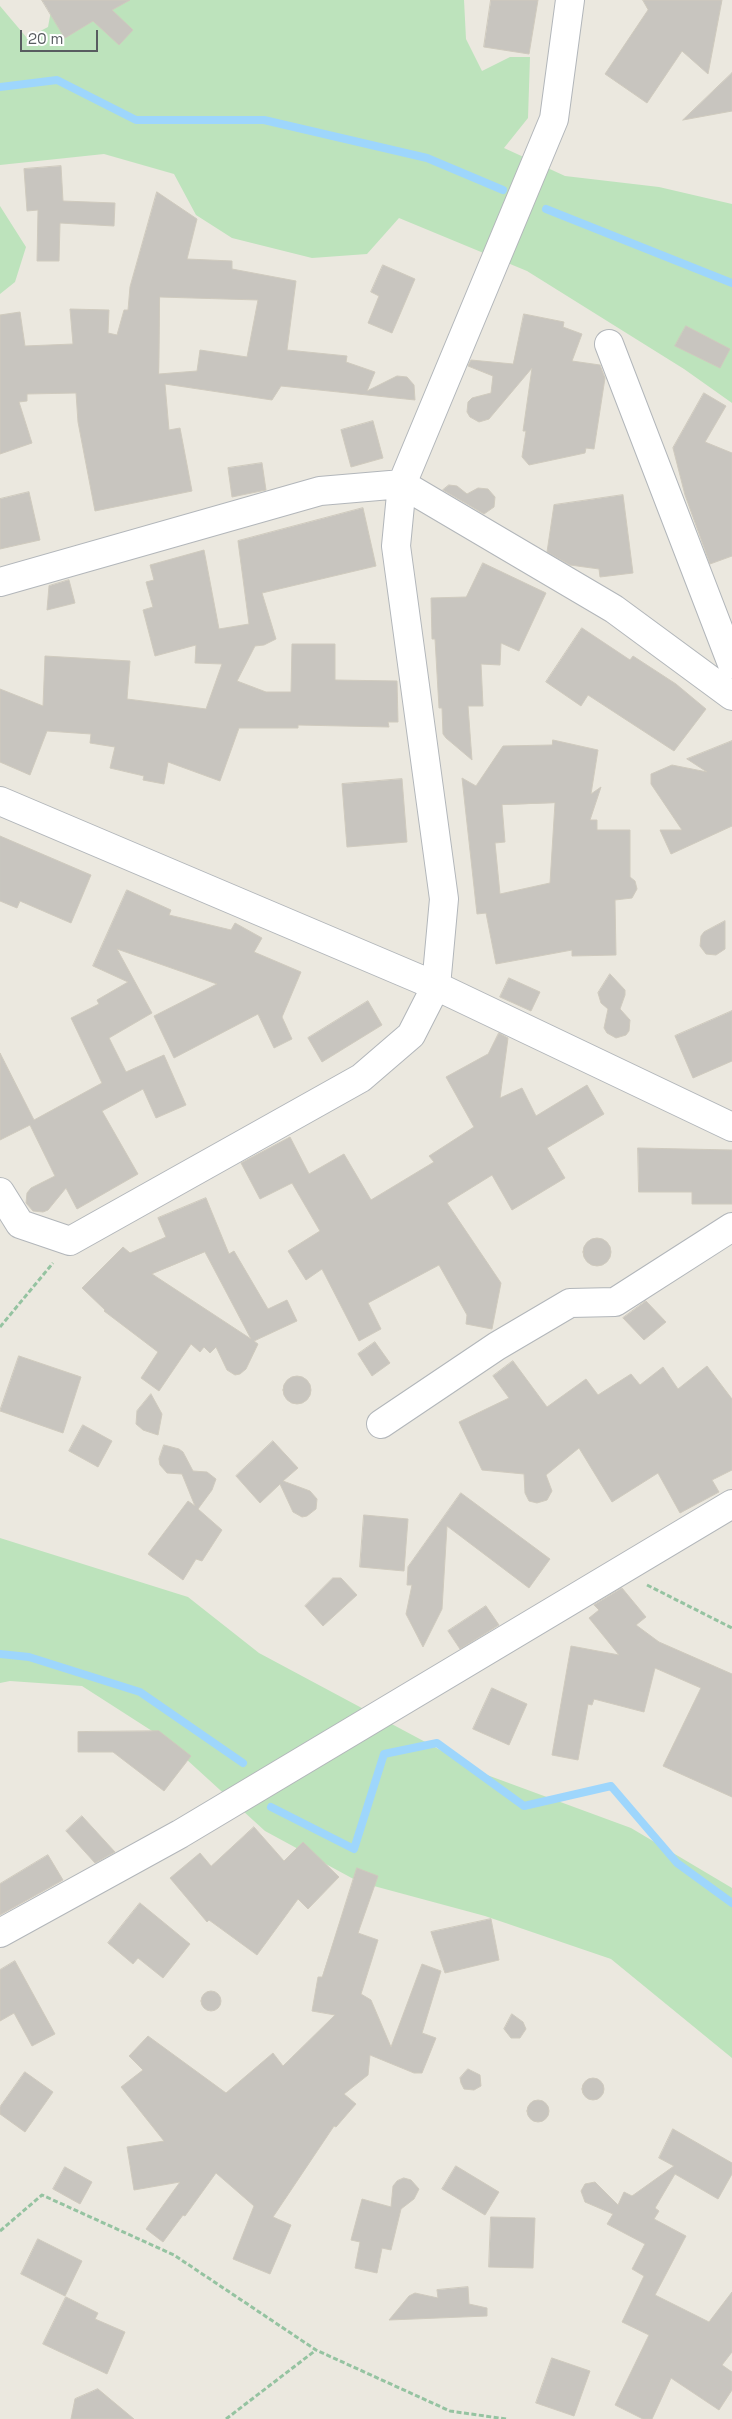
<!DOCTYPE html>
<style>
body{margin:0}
#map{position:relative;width:732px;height:2419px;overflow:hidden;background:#ebe8df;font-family:"Space Grotesk",sans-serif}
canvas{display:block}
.scale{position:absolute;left:20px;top:30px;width:78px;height:22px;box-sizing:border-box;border:2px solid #585c60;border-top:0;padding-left:6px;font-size:15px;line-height:18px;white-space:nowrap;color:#585c60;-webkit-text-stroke:4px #fff;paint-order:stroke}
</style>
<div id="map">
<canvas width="732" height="2419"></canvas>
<div class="scale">20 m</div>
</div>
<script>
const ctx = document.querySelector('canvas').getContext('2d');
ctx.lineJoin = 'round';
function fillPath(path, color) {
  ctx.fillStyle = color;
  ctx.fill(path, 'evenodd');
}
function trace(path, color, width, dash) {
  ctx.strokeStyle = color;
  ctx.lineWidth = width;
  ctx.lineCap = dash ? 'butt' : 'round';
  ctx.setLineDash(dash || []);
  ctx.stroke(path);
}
const green = new Path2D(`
 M53 0H464L466 39 482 71 510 57H530L528 118 504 148 565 176 659 187 732 204V403L684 369 527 271 399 218 367 254 312 258 232 238 196 215 174 174 104 154 0 165V6L27 38 48 27Z
 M0 206 26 247 15 282 0 294Z
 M0 1538 188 1597 259 1653 487 1775 631 1828 732 1888V2058L611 1959 485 1916 359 1882 265 1831 163 1738 82 1686 10 1681 0 1683Z`);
const stream = new Path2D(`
 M0 87 57 80 136 120H264L427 158 503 190
 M546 209 732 283
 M0 1654 29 1657 140 1692 243 1763
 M271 1807 354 1849 384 1754 437 1743 524 1806 611 1786 677 1863 732 1903`);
const building = new Path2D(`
 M42 0H130L112 10 133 30 119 45 93 21 65 38Z
 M491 0H538L529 54 484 47Z
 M643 0H722L708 74 682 51 647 103 605 74 648 10Z
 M732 73V111L683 120Z
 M61 166 63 201 115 203 114 226 60 223 59 261H37L38 210 27 211 24 169Z
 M157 192 197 219 187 259 232 261V269L296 281 287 350 347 356 346 362 375 372 367 391 397 376 407 377 414 385 415 400 281 386 272 400 165 384 169 430 180 428 192 491 95 511 78 422 76 393 27 394V401L19 402 32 443 0 454V315L20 312 25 346 73 344 70 309 109 310 108 333 117 335 124 310H128L130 287ZM160 297 258 300 247 357 200 350 197 371 159 374Z
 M383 265 415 279 392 333 368 323 379 296 371 292Z
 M524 314 564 322 563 327 582 334 572 361 600 365 605 378 594 449 586 448 585 453 529 465 522 457 526 431H523L532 368 489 419 479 422 470 417 467 412 468 402 472 398 491 393 493 376 468 366 471 360 513 364Z
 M686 326 730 349 720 368 675 346Z
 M704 393 726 406 705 442 732 453V556L710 564 685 495 673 448Z
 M373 421 383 458 351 467 341 430Z
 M262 463 266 490 232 497 228 468Z
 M449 485 457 486 467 494 478 488 488 489 495 497 494 507 484 514 443 490Z
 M29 492 40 540 0 549V499Z
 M623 495 633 573 600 577 599 569 570 565 547 552 554 505Z
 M363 508 376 566 262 593 276 639 264 645 255 646 237 681 266 692H291L292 644H335V680L397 681 398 722H388L389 727 298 725V728H239L220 781 168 762 164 784 143 780 144 776 110 768 115 747 90 743 91 734 47 731 30 775 0 762V689L43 706 45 656 130 661 127 699 206 709 222 664 195 663 196 645 155 656 143 610 153 607 146 582 154 580 150 565 204 550 219 629 249 624 238 541Z
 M483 563 546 593 519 651 501 643 500 665 481 664 483 706H468L472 760 446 738 443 734 442 708H439L435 639H432L431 598 466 597Z
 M69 580 75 603 47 610 49 586Z
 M582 628 630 660 633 656 676 684 706 709 674 751 588 695 581 706 546 682Z
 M553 740 598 750 591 794 601 787 590 820H597V830H630V877L635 881 637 889 632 898 615 900 616 955 572 956V950L496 964 486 913 477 914 462 778 476 786 503 746 552 745ZM555 803 550 883 500 894 495 843 505 842 502 805Z
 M732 741V826L671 854 660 830H682L651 784V774L672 765 707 772 687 759Z
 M402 779 407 842 347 847 342 784Z
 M0 836 91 875 71 923 20 901 17 908 0 901Z
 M127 890 171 910 169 915 231 930 235 923 262 938 254 952 301 972 282 1017 292 1039 274 1048 258 1014 174 1058 154 1016 217 984 117 949 152 1013 109 1038 126 1072 164 1055 186 1105 156 1118 143 1089 102 1111 138 1174 77 1209 66 1188 48 1210 43 1212 33 1211 26 1203 27 1193 31 1188 55 1176 30 1125 0 1140V1053L34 1120 102 1083 71 1018 99 1004 97 1000 128 982 93 966Z
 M725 921V949L716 955 706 954 700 946 701 936 704 932Z
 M610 974 625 990V995L620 1009 630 1020 629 1031 626 1035 616 1038 607 1033 604 1028 608 1009 601 1003 598 993Z
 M509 978 540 992 531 1011 500 997Z
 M368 1001 382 1025 322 1062 308 1038Z
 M732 1011V1061L693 1078 675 1036Z
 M499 1033 508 1038 500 1098 522 1088 536 1116 587 1085 604 1114 547 1148 565 1178 512 1210 492 1175 447 1203 501 1283 492 1329 466 1324 467 1315 439 1265 368 1303 381 1329 359 1341 322 1269 306 1280 288 1251 320 1231 292 1183 260 1199 241 1163 290 1137 309 1174 344 1154 371 1200 434 1162 429 1156 474 1127 446 1077 488 1054Z
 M638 1148 732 1150V1204H692V1192H639Z
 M206 1198 229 1254 234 1251 268 1309 287 1300 297 1321 254 1341 258 1344 246 1369 240 1374 235 1375 227 1370 216 1347 210 1353 204 1347 200 1352 191 1344 159 1391 141 1378 158 1352 104 1311 105 1310 82 1288 123 1247 130 1253 166 1237 158 1218ZM205 1252 251 1339 152 1274Z
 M583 1252a14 14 0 1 1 28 0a14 14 0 1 1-28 0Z
 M646 1301 666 1322 644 1340 623 1318Z
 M375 1342 390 1363 372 1376 358 1354Z
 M19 1356 81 1377 63 1433 0 1411Z
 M513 1361 547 1407 586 1379 598 1395 631 1374 640 1385 663 1367 678 1389 707 1366 732 1399V1470L712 1480 719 1492 680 1513 658 1473 612 1502 579 1448 546 1475 552 1491 547 1500 537 1503 529 1501 525 1493 524 1474 482 1470 459 1422 509 1398 493 1376Z
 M283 1390a14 14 0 1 1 28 0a14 14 0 1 1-28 0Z
 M151 1394 162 1414 158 1435 143 1430 136 1424 137 1411Z
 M83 1425 112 1441 98 1467 69 1451Z
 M273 1441 298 1468 283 1481 310 1491 317 1499 316 1509 307 1516 302 1517 293 1512 280 1484 260 1503 236 1476Z
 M164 1445 179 1449 183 1452 193 1471 207 1472 216 1479 212 1490 198 1509 222 1530 202 1561 196 1559 183 1580 148 1554 188 1501 195 1506 182 1474 167 1473 160 1465 159 1459Z
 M461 1493 550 1559 529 1588 447 1526 442 1609 423 1647 406 1614 412 1585H407L408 1567Z
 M364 1515 408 1519 404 1571 360 1567Z
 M333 1578H341L357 1595 323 1626 305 1606Z
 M622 1588 646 1617 636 1625 659 1642 732 1674V1797L663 1766 701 1688 655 1668 644 1712 594 1699 592 1705 588 1704 578 1760 552 1755 571 1646 619 1655 589 1618 599 1610 594 1605Z
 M486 1606 499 1625 460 1649 448 1631Z
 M492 1688 527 1704 509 1745 473 1729Z
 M159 1731 191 1756 164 1791 113 1752H78V1732Z
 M82 1816 115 1852 95 1863 66 1831Z
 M254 1827 284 1861 303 1842 339 1877 308 1909 298 1899 257 1955 209 1920 207 1922 170 1878 200 1853 211 1866Z
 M48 1855 63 1880 0 1915V1884Z
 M357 1868 378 1876 358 1933 378 1940 361 1994 371 2000 391 2047 422 1964 441 1971 422 2033 436 2038 422 2073H414L370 2055 368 2075 344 2094 356 2104 336 2127 334 2126 273 2217 291 2225 270 2274 233 2259 254 2206 216 2173 185 2216 183 2215 163 2242 146 2229 180 2182 134 2190 127 2147 164 2141 121 2087 143 2070 129 2056 148 2036 226 2093 273 2053 283 2066 335 2015 312 2011 318 1977H322Z
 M140 1903 190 1944 163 1978 138 1958 133 1964 108 1943Z
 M491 1919 499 1960 445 1973 431 1932Z
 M15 1961 55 2034 32 2046 14 2013 0 2021V1970Z
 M201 2001a10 10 0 1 1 20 0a10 10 0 1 1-20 0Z
 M512 2014 523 2022 526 2029 520 2038H511L504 2029Z
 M468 2069 480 2075 481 2086 474 2090 464 2089 461 2083 460 2078Z
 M25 2072 53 2092 25 2132 0 2114V2107Z
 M582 2089a11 11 0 1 1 22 0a11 11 0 1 1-22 0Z
 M527 2111a11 11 0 1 1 22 0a11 11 0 1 1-22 0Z
 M673 2129 732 2163V2174L718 2199 675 2174 655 2208 659 2211 654 2219 686 2236 655 2295 709 2322 732 2292V2352L722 2365 732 2372V2390L719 2410 671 2378 652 2419H643L615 2405 649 2335 622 2322 644 2276 632 2269 645 2244 607 2224 613 2214 585 2202 581 2191 585 2184 595 2182 618 2205 624 2192 632 2196 674 2166 659 2158Z
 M456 2166 499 2192 485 2215 442 2189Z
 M65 2167 92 2182 80 2204 53 2189Z
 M404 2178 411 2180 419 2189 414 2199 401 2209 391 2250 382 2248 377 2273 355 2268 360 2242 351 2240 362 2199 391 2207 393 2186 397 2181Z
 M491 2217 535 2218 533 2268 489 2267Z
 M38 2239 82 2261 65 2296 21 2274Z
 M468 2287 469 2304 487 2308V2316L389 2320 409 2296 415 2293 438 2298 437 2290Z
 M66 2297 98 2313 95 2319 125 2332 107 2374 43 2344Z
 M552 2358 590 2371 574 2416 536 2403Z
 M98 2389 134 2419H71L75 2399Z`);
const path = new Path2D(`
 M0 1327 53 1263
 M647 1585 732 1628
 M0 2231 42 2195 174 2255 316 2350 450 2411 506 2419
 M226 2419 316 2350`);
const street = new Path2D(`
 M609 344 732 664
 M0 582 320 491 402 484 614 609 732 696
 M0 801 436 986 732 1127
 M0 1192 20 1224 70 1241 361 1078 411 1035 436 986 444 899 396 546 402 484 554 119 570 0
 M381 1424 497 1346 570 1303 615 1302 732 1227
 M0 1933 180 1834 732 1504`);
fillPath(green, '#bde3bc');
trace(stream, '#9ed6fc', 8);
fillPath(building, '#c8c5bf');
trace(building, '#cfcabe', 1);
trace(street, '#b2b6ba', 30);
trace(path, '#95c3a1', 3, [5, 2.5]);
trace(street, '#fff', 28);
</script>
